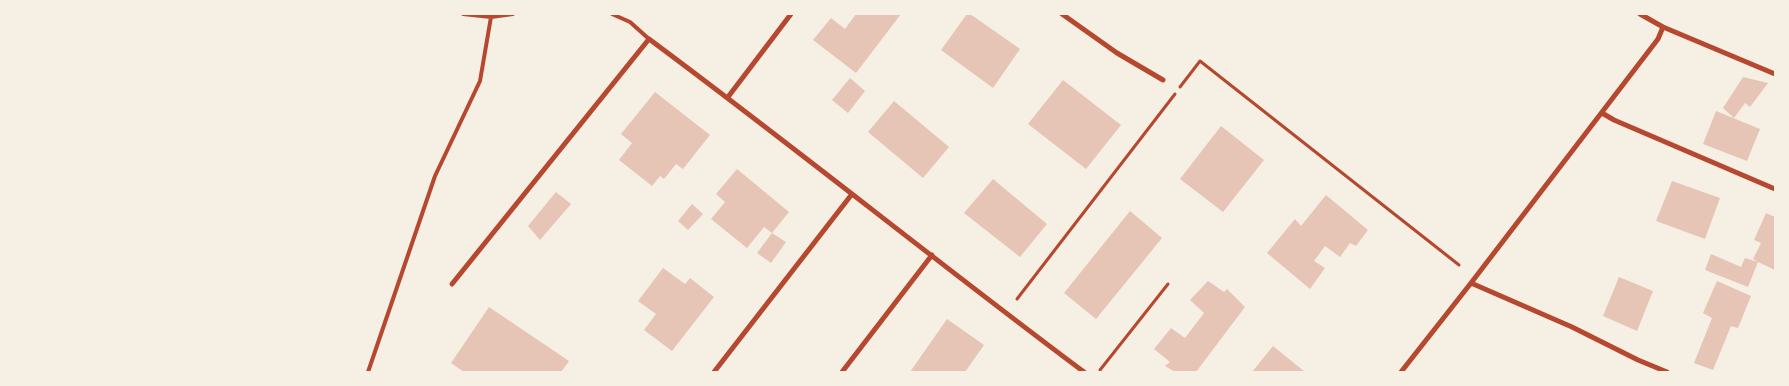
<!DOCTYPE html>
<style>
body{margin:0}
#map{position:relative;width:1789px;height:386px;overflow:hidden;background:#f6efe4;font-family:"Zilla Slab",serif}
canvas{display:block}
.frame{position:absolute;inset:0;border:15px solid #f6efe4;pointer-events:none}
</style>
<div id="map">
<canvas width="1789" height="386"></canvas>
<div class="frame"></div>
</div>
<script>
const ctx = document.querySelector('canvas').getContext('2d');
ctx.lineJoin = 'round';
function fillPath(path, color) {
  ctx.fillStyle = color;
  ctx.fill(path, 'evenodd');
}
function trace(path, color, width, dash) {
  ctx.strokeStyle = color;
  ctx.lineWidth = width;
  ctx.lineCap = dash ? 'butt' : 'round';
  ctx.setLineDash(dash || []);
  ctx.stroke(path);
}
const building = new Path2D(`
 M856 14H901L856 73 813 40 831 18 845 29Z
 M967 14H970L1020 49 993 88 941 50Z
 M1743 77 1768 83 1750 107 1745 103 1734 118 1723 108Z
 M850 78 865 91 848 113 832 100Z
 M1063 80 1121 125 1086 169 1028 124Z
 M655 92 710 135 683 169 676 164 664 179 660 176 652 186 619 160 632 143 621 134Z
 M894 101 949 147 923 178 868 132Z
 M1716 111 1760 129 1747 161 1703 144Z
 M1221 126 1264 160 1223 212 1180 179Z
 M737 169 789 212 772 233 764 227 747 248 711 219 725 202 716 194Z
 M993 179 1047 224 1020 257 964 213Z
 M1672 181 1720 198 1705 239 1656 221Z
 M556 192 571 204 540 240 528 226Z
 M1326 195 1368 230 1356 246 1350 243 1340 257 1325 246 1314 261 1325 268 1310 289 1267 253 1295 219 1301 226Z
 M692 204 703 214 688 230 678 221Z
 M1130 211 1162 238 1096 319 1064 293Z
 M1766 213 1775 217V270L1758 262 1748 287 1705 270 1711 254 1741 267 1745 258 1758 262 1753 259 1761 243 1754 240Z
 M772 233 786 242 771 263 757 253Z
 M663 268 685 284 690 278 714 297 672 351 644 330 656 314 638 301Z
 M1619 277 1653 291 1637 331 1603 316Z
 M1208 281 1224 292 1227 289 1245 307 1196 372H1175L1165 366 1170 362 1154 349 1171 328 1185 338 1204 313 1190 300Z
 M1717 281 1751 296 1738 328 1731 326 1713 370 1694 363 1712 318 1703 313Z
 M489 307 569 361 561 372H464L451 363Z
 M947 319 984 345 965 372H910Z
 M1273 346 1305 372H1252Z`);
const path = new Path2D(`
 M1180 87 1200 61 1459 265
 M1017 299 1175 94
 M1100 370 1168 284`);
const service = new Path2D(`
 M463 14 491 17 513 14
 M612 14 630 22 649 39
 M368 372 435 176 480 81 491 17`);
const minor = new Path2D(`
 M1062 14 1117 53 1163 80
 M1640 14 1663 27 1775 74
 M728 97 791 14
 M1602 113 1614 120 1775 189
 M1471 283 1572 327 1638 360 1667 372
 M452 284 649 39C796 148 938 263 1084 372
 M714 372 852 194
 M842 372 932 255
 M1401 372 1471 283 1658 39 1663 27`);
fillPath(building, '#e6c5b7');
trace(path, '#b5482f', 3);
trace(service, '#b5482f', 4);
trace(minor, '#b5482f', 5);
</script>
